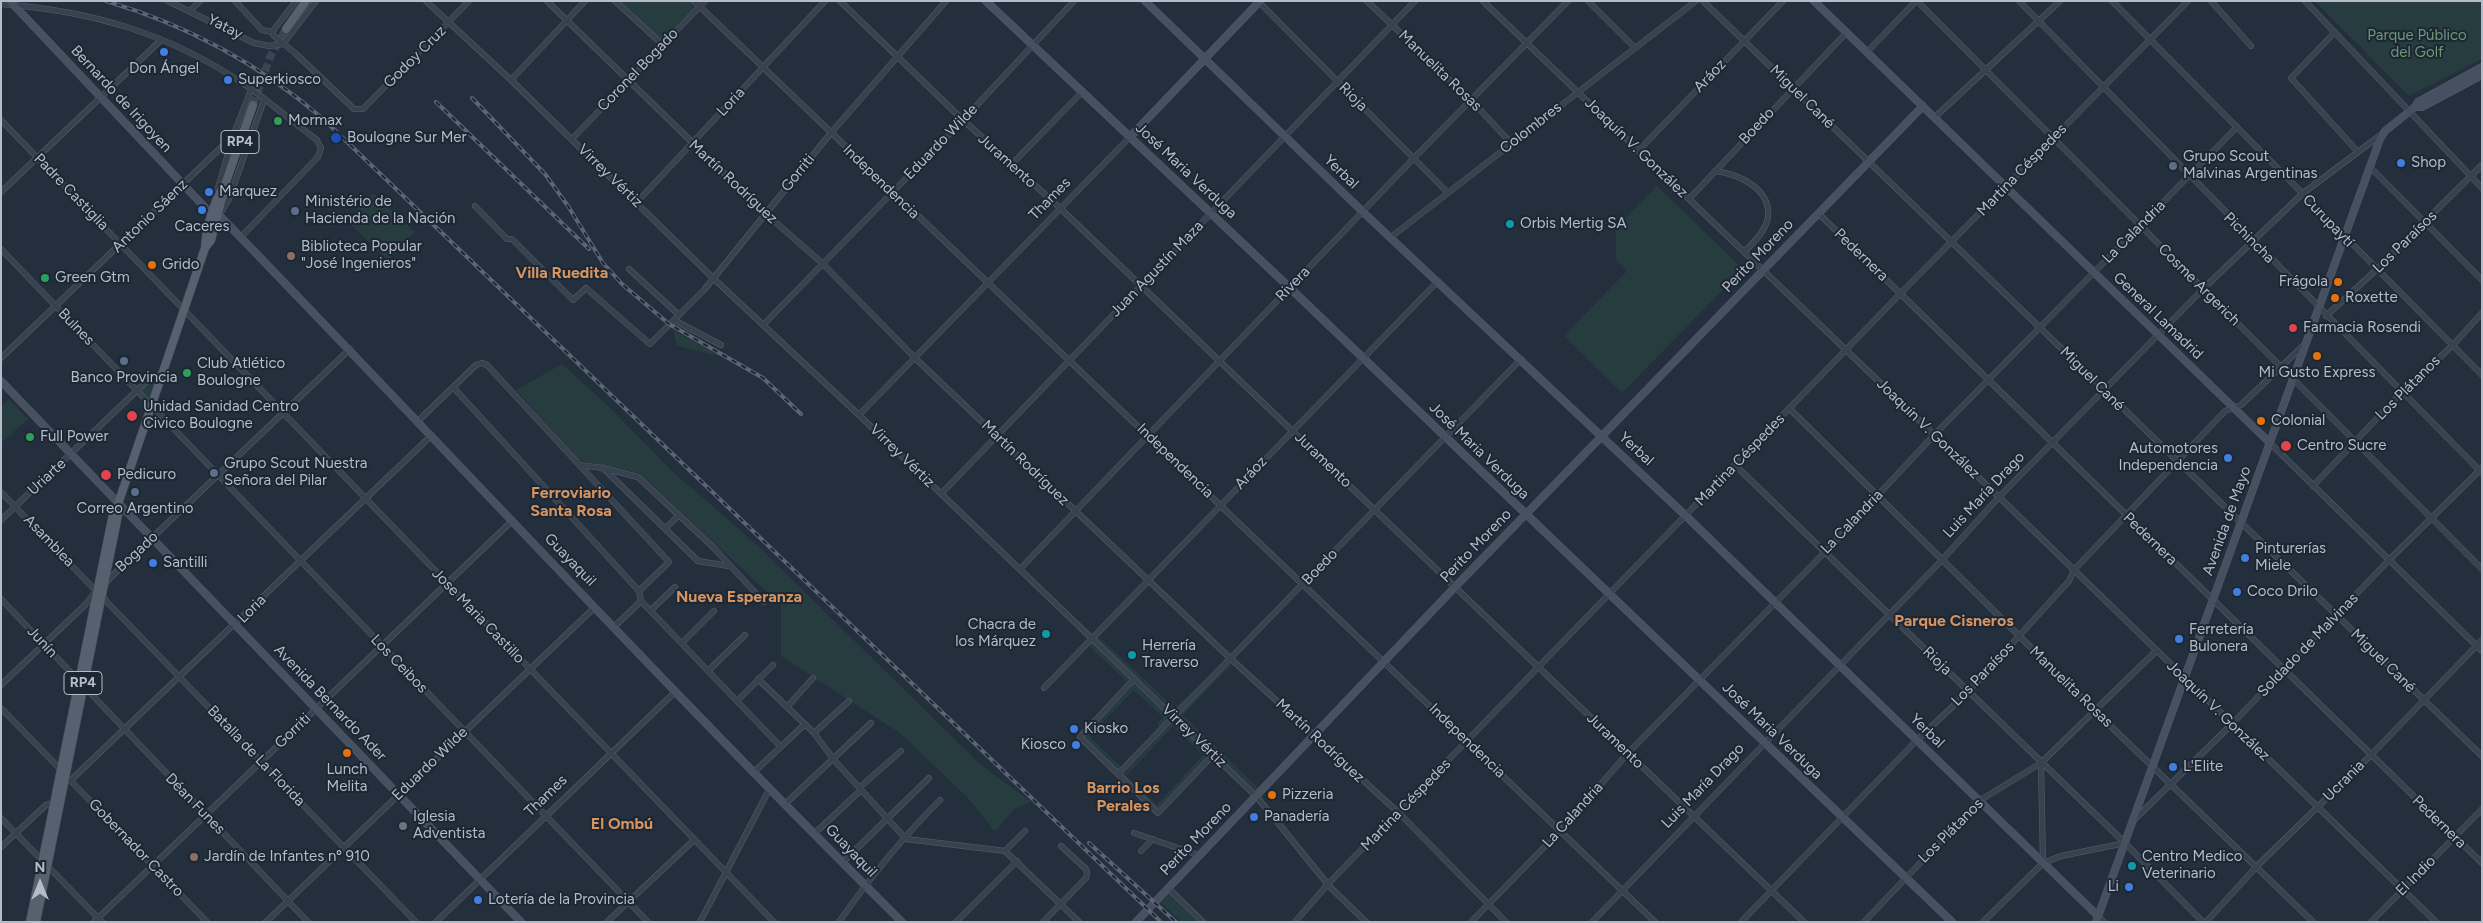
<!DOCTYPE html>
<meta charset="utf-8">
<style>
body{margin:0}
#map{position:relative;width:2483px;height:923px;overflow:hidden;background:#242f3e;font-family:Figtree,sans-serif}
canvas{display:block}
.frame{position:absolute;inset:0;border:2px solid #b4bcc9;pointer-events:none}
.north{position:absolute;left:15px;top:858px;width:50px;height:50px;-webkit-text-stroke:4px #1d2633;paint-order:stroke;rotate:0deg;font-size:14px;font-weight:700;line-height:20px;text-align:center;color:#b4bcc9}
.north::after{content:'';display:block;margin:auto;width:18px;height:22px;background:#b4bcc9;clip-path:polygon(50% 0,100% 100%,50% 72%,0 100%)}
</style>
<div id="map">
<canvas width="2483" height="923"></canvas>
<div class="frame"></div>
<div class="north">N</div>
</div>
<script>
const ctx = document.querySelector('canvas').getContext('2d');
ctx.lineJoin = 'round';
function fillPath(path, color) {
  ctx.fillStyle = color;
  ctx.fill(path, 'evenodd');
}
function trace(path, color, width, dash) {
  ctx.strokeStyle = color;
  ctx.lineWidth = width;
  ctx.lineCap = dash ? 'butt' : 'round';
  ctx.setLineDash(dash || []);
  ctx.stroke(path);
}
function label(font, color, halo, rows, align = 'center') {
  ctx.font = font + ' Figtree,sans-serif';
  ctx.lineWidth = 4;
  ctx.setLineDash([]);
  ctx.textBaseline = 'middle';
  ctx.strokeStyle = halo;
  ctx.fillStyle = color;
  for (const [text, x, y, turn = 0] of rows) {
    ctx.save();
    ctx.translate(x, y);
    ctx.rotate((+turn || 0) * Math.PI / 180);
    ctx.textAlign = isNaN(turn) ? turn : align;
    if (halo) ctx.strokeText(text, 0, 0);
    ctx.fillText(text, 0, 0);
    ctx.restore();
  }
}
const green = new Path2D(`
 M619 1H689L693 5 692 10 661 40Z
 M2315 1H2482V59L2409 96Z
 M1657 186 1743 269 1622 393 1564 336 1627 271 1616 260V228Z
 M373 193 415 232 388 260 347 221Z
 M673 330 720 356 677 346Z
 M562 364 608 406 672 471 757 545 981 765 1031 802 1014 809 995 832 969 799 900 733 781 656V605L639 473 578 460 516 390Z
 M160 375 150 405 137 391 148 380Z
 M9 399 28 419 1 443V406Z
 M1148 583 1150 585 1099 637 1175 708 1226 660 1175 712 1094 638Z
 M1092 642 1129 678 1127 682 1088 645Z
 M1230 663 1231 665 1183 715 1258 788 1256 791 1178 716Z
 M1134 684 1170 718 1119 771 1084 737ZM1134 690 1163 717 1157 724 1159 727 1121 767 1089 736Z
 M1174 721 1209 755 1158 808 1123 775ZM1173 726 1203 755 1157 805 1126 776Z
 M1170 893 1198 922H1182L1161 903Z`);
const primaryTunnel = new Path2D(`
 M253 105 270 57 286 29`);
const street = new Path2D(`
 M168 1 254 43 269 46 283 44 316 1
 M235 1 262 30 272 32 274 36 295 53 354 109H363L469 1
 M426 1 511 80 712 277 859 415 1257 797 1330 887 1366 922
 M547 1 765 213 823 264 915 358 1231 659 1401 815 1506 922
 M615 1 662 44
 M694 1 1655 922
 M840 1 963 120 1060 208 1804 922
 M1258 1 1448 193
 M1367 1 1471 100 1511 143
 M1483 1 1999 497 2436 922
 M1588 1 1635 48
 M1703 1 2482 756
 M1917 1 2482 569
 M2019 1 2482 473
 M2112 1 2482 375
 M2211 1 2251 46
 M2305 1 2482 188
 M1 4C92 11 168 33 244 84 269 101 292 122 317 140L321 148 318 157 240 238
 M191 10 200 1
 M272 32 296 1
 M2334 33 2291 78 2358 152
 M1867 52 1916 1
 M511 80 585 1
 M1935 117 2060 1
 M1 120 774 922
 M572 139 705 1
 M1638 151 1783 1
 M1011 165 1082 92
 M2370 167 2482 280
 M1715 171C1738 174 1771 188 1768 217 1766 231 1753 243 1744 252
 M1 192 161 40
 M1689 199 1847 32
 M214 202 233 136 251 90
 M637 202 825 1
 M475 206 507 239H512L573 300 586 288 650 344 704 290 830 134 946 1
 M1818 213 2482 863
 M220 214 229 199 264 100
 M1391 237 1696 1
 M1 249 648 922
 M629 269 679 315
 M2326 316 2376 270 2482 165
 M674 320 721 345
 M764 324 963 120 1074 1
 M1 358 233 136
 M453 387 639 591 641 601 781 747
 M1789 408 2095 711 2313 922
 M859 415 1130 137
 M418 421 476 365 482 363 487 365 669 562 639 591
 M2270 443 2482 651
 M580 465 603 468 638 477 714 548 764 602
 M1735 465 2125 843 2203 922
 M603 468 698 561 729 566
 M2313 486 2402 392 2453 345 2482 313
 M1 492 96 591
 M941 494 1415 1
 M1 520 148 380 160 375
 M665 529 679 515
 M1020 569 1414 158 1568 1
 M105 585 110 578 350 349
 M102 594 107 602 416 922
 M1 599 308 922
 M651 610 675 587
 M615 626 641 601
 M682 643 714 611
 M709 670 745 635
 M758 679 814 733 834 760 906 839 1005 851 1079 922
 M1134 679 1080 737 1158 813 1213 755
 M1 685 85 605 96 591
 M1044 688 1438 281
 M737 701 773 665
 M787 707 813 678
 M1 708 62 771
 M814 733 849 701
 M2041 763 2043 862
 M754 772 805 724
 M1118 774 1521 359
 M69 779 207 922
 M71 780 432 435
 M859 788 901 751
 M785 804 871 723
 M1 818 102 922
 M2133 821 2232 724 2388 561 2482 468
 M815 833 861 790
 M1134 833 1198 855
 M1 847 46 805 54 803
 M1005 851 1025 831
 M1141 851 1153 839
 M843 862 929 778
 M1168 888 1203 922
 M2098 916 2104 922
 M94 922 513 520
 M266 922 595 607
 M436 922 676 691
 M607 922 694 840
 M700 922 770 788
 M839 922C869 879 903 837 940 800
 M956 922 1017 861
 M1043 922 1086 878 1087 873 1086 869 1061 846
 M1295 922 1328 884 1900 294 2188 1
 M1471 922 1560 831 1628 753 1825 552 1934 435 2237 127
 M1592 922 1942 560 1999 497 2203 289 2302 194 2382 134
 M1741 922 1916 741 1968 692 2069 581 2074 570 2225 411 2241 405 2306 343
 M1864 922 1979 801 2041 763 2156 651
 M1983 922 2043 863 2061 856 2125 843
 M2206 922 2257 866 2371 755 2482 640
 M2371 922 2482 809`);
const secondary = new Path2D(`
 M10 1 212 215
 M986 1 1290 288 1952 922
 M1145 1 1363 212 1686 516 2098 916
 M1814 1 2270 443
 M2415 107H2422L2482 75
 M1130 137 1260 1
 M219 215C447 450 669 691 902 922
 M1 381 521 922
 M1136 922 1455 587 1923 106
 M2096 922 2380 139 2385 131 2415 107 2418 102 2482 67`);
const primary = new Path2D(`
 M286 29 306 1
 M205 248C206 227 214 202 224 185
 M30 922 113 514 118 504 205 248 211 240 227 179 253 105
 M36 922 118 515V506`);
const rail = new Path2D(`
 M106 1C187 25 258 63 322 118L1161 922
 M472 98 545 174 568 206 603 263 622 284 669 324 763 378 801 414
 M436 102 589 249
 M1089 843 1176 922`);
const markers = [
 [164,52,5,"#3f7fe0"],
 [228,80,5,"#3f7fe0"],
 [278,121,5,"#2e9e5b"],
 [336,138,6,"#1a4fb4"],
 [2401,163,5,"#3f7fe0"],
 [2173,166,5,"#5c6f8a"],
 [209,192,5,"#3f7fe0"],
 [202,210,5,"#3f7fe0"],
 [295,211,5,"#5c6f8a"],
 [1510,224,5,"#0f9aa8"],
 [291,256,5,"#8d6e63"],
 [152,265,5,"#e8710a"],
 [45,278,5,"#2e9e5b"],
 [2338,282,5,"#e8710a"],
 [2335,298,5,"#e8710a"],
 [2293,328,5,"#e0444e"],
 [2317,356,5,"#e8710a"],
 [124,361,5,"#5c6f8a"],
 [187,373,5,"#2e9e5b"],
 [132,416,6,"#e0444e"],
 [2261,421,5,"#e8710a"],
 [30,437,5,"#2e9e5b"],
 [2286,446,6,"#e0444e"],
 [2228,458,5,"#3f7fe0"],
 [214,473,5,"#5c6f8a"],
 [106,475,6,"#e0444e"],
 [135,492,5,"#5c6f8a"],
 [2245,558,5,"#3f7fe0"],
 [153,563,5,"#3f7fe0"],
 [2237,592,5,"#3f7fe0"],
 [1046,634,5,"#0f9aa8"],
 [2179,639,5,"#3f7fe0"],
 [1132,655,5,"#0f9aa8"],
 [1074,729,5,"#3f7fe0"],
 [1076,745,5,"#3f7fe0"],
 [347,753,5,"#e8710a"],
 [2173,767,5,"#3f7fe0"],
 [1272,795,5,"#e8710a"],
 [1254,817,5,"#3f7fe0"],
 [403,826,5,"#6b7280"],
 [194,857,5,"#8d6e63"],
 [2132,866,5,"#0f9aa8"],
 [2129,887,5,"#3f7fe0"],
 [478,900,5,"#3f7fe0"]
];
const shields = [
 [240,142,38],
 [83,683,38]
];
const shieldNames = [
 ["RP4",240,142],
 ["RP4",83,683]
];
const streetNames = [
 ["Yatay",225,27,27],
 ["Godoy Cruz",415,57,-45],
 ["Coronel Bogado",638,70,-46],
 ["Manuelita Rosas",1440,71,44],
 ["Aráoz",1710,76,-46],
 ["Rioja",1353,97,45],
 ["Miguel Cané",1802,97,44],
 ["Bernardo de Irigoyen",121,99,47],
 ["Loria",731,102,-47],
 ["Boedo",1757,126,-47],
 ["Colombres",1531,128,-38],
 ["Eduardo Wilde",941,142,-46],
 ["Joaquín V. González",1636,148,44],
 ["Juramento",1007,161,42],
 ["Martina Céspedes",2022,170,-46],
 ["José Maria Verduga",1186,171,43],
 ["Yerbal",1341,172,44],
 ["Gorriti",798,173,-51],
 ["Virrey Vértiz",610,176,44],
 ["Martín Rodríguez",733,182,43],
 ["Independencia",881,182,44],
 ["Padre Castiglia",71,192,46],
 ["Thames",1050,199,-46],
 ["Antonio Sáenz",150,216,-44],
 ["Curupaytí",2328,221,46],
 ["La Calandria",2134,232,-45],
 ["Pichincha",2249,238,45],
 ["Los Paraísos",2405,242,-44],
 ["Pedernera",1861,255,44],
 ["Perito Moreno",1758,256,-46],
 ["Juan Agustín Maza",1157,269,-46],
 ["Rivera",1293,284,-46],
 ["Cosme Argerich",2199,285,45],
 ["General Lamadrid",2158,316,44],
 ["Bulnes",76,327,46],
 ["Miguel Cané",2092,379,45],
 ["Los Plátanos",2408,388,-45],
 ["Joaquín V. González",1928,429,44],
 ["Yerbal",1636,449,43],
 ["José Maria Verduga",1479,451,44],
 ["Virrey Vértiz",902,456,44],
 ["Juramento",1323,460,44],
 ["Martina Céspedes",1740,460,-46],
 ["Independencia",1175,461,44],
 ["Martín Rodríguez",1025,463,44],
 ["Aráoz",1251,473,-46],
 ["Uriarte",47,477,-43],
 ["Luis María Drago",1984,495,-47],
 ["Avenida de Mayo",2227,521,-70],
 ["La Calandria",1852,522,-46],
 ["Pedernera",2150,539,44],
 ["Asamblea",49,541,46],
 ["Perito Moreno",1476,546,-46],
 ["Bogado",137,552,-43],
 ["Guayaquil",570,560,46],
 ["Boedo",1320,567,-46],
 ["Loria",252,609,-45],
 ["Jose Maria Castillo",478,616,46],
 ["Junín",42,642,47],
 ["Soldado de Malvinas",2308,645,-46],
 ["Rioja",1937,661,44],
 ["Miguel Cané",2383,661,44],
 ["Los Ceibos",399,664,46],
 ["Los Paraísos",1983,674,-46],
 ["Manuelita Rosas",2071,687,44],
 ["Avenida Bernardo Ader",330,703,46],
 ["Joaquín V. González",2218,711,44],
 ["Gorriti",293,731,-44],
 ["José Maria Verduga",1772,731,44],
 ["Yerbal",1927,731,44],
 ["Virrey Vértiz",1194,736,44],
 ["Martín Rodríguez",1320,741,43],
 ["Independencia",1467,741,44],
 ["Juramento",1615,741,44],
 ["Batalla de La Florida",256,756,46],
 ["Eduardo Wilde",430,764,-44],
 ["Ucrania",2344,781,-45],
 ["Luis María Drago",1703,786,-46],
 ["Thames",546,796,-44],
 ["Déan Funes",195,804,46],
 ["Martina Céspedes",1406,805,-46],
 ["La Calandria",1573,815,-48],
 ["Pedernera",2439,822,44],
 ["Los Plátanos",1951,831,-45],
 ["Perito Moreno",1196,839,-46],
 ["Gobernador Castro",136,848,46],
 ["Guayaquil",851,851,46],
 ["El Indio",2416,876,-45]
];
const parkNames = [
 ["Parque Público",2417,36],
 ["del Golf",2417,53]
];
const poiNames = [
 ["Don Ángel",164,69,"center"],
 ["Superkiosco",238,80],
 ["Mormax",288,121],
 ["Boulogne Sur Mer",347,138],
 ["Grupo Scout",2183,157],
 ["Malvinas Argentinas",2183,174],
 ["Shop",2411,163],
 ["Marquez",219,192],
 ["Ministério de",305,202],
 ["Hacienda de la Nación",305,219],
 ["Orbis Mertig SA",1520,224],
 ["Caceres",202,227,"center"],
 ["Biblioteca Popular",301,247],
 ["\"José Ingenieros\"",301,264],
 ["Grido",162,265],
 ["Green Gtm",55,278],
 ["Frágola",2328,282,"right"],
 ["Roxette",2345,298],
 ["Farmacia Rosendi",2303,328],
 ["Club Atlético",197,364],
 ["Boulogne",197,381],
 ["Mi Gusto Express",2317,373,"center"],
 ["Banco Provincia",124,378,"center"],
 ["Unidad Sanidad Centro",143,407],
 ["Civico Boulogne",143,424],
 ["Colonial",2271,421],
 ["Full Power",40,437],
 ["Centro Sucre",2297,446],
 ["Automotores",2218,449,"right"],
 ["Independencia",2218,466,"right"],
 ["Grupo Scout Nuestra",224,464],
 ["Señora del Pilar",224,481],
 ["Pedicuro",117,475],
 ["Correo Argentino",135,509,"center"],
 ["Pinturerías",2255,549],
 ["Miele",2255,566],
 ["Santilli",163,563],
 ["Coco Drilo",2247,592],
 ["Chacra de",1036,625,"right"],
 ["los Márquez",1036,642,"right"],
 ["Ferretería",2189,630],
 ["Bulonera",2189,647],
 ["Herrería",1142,646],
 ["Traverso",1142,663],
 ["Kiosko",1084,729],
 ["Kiosco",1066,745,"right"],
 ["L'Elite",2183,767],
 ["Lunch",347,770,"center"],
 ["Melita",347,787,"center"],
 ["Pizzeria",1282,795],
 ["Iglesia",413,817],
 ["Adventista",413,834],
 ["Panadería",1264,817],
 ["Jardín de Infantes nº 910",204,857],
 ["Centro Medico",2142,857],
 ["Veterinario",2142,874],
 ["Li",2119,887,"right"],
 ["Lotería de la Provincia",488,900]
];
const neighbourhoodNames = [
 ["Villa Ruedita",562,273],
 ["Ferroviario",571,493],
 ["Santa Rosa",571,511],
 ["Nueva Esperanza",739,597],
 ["Parque Cisneros",1954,621],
 ["Barrio Los",1123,788],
 ["Perales",1123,806],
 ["El Ombú",622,824]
];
fillPath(green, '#263c3f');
trace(primaryTunnel, '#3a4453', 8, [8, 4]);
trace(street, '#565f6c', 6);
trace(secondary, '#565f6c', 8);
trace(primary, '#414a57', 9);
trace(street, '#38414e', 5);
trace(secondary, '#465061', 7);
trace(primary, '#56606e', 8);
trace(rail, '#5a6575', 4);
trace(rail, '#1d2633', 2, [5.5]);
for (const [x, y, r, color] of markers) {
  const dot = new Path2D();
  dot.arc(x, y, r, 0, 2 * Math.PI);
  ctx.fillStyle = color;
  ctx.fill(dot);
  trace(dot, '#1d2633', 2);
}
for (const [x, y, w] of shields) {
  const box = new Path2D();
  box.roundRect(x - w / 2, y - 11.5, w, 23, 4);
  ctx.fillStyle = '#1d2633';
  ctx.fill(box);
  trace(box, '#b4bcc9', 1);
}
label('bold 14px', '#b4bcc9', null, shieldNames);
label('15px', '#b4bcc9', '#1d2633', streetNames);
label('15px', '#6b9a76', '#1d2633', parkNames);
label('15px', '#b4bcc9', '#1d2633', poiNames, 'left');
label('bold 16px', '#d59563', '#1d2633', neighbourhoodNames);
</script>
